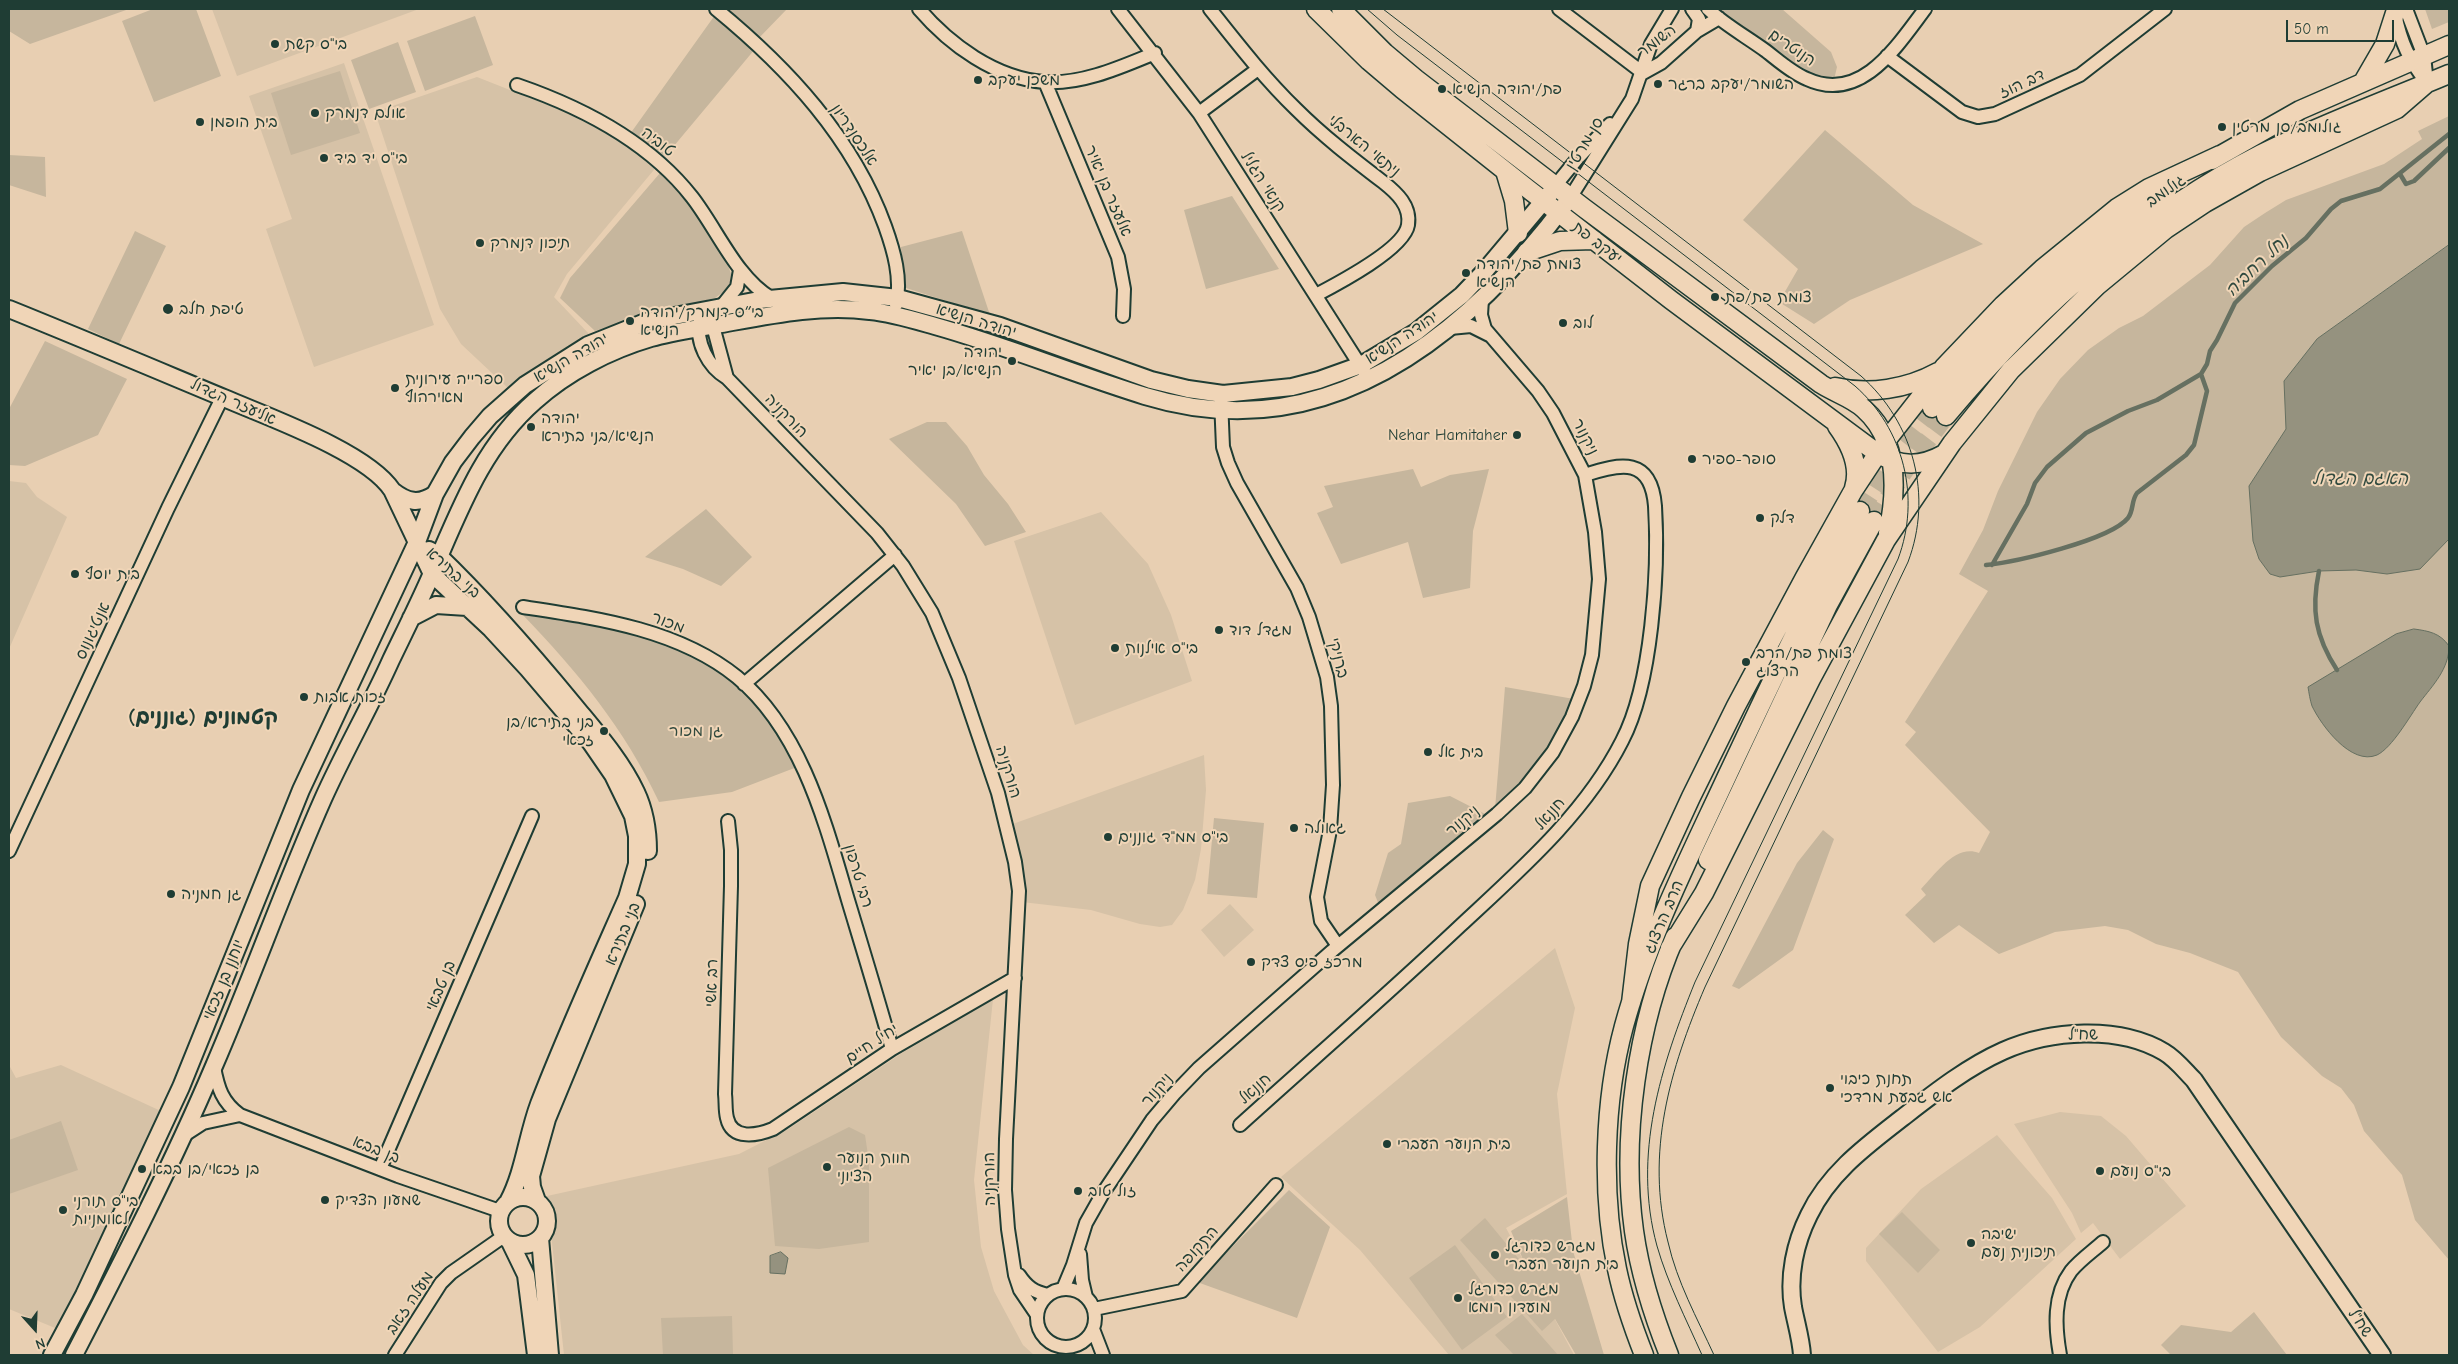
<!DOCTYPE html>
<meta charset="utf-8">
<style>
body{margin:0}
#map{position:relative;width:2458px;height:1364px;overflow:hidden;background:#e8cfb2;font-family:"Comic Neue",sans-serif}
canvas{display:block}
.frame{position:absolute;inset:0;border:10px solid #1f3d34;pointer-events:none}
.north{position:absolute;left:10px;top:1304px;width:50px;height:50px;-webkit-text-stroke:4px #f0d5b7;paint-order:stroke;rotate:160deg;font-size:14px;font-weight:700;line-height:20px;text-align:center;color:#1f3d34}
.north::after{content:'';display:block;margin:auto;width:18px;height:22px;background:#1f3d34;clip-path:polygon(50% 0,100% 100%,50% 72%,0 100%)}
.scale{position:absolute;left:2286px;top:20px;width:108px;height:22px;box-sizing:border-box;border:2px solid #1f3d34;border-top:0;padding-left:6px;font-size:15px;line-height:18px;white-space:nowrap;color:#1f3d34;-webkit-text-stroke:4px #f0d5b7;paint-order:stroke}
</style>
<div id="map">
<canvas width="2458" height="1364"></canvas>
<div class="frame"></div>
<div class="north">N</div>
<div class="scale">50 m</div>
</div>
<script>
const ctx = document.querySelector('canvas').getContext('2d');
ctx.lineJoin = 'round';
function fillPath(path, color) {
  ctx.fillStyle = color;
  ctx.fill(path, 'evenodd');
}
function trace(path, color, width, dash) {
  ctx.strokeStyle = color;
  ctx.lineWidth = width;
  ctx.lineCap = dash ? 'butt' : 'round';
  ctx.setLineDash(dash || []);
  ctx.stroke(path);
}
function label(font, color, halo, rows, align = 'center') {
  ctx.font = font + ' "Comic Neue","Playpen Sans Hebrew",sans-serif';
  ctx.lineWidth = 4;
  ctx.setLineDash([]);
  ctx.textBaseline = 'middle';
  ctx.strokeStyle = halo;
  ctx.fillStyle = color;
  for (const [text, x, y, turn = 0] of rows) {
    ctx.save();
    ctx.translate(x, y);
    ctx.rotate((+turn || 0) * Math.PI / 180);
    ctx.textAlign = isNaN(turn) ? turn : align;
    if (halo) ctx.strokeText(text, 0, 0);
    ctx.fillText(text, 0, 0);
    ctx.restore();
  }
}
const built = new Path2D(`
 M212 9H419L237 76Z
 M344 63 434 325 314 367 266 229 292 219 249 96Z
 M477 77 609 129 658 165 567 274 554 297 590 335 509 389 461 344 440 309 375 112Z
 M9 481 26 483 37 497 67 517 9 649Z
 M1101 512 1148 564 1171 615 1192 681 1075 725 1014 541Z
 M1204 755 1206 790 1201 849 1195 880 1183 910 1172 925 1160 927 1140 924 1091 910 1022 902 1010 825Z
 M1230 904 1254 930 1224 957 1201 930Z
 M1555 948 1575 1008 1557 1094 1567 1194 1506 1228 1574 1355H1449L1360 1250 1281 1177Z
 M993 999 974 1180 981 1247 994 1291 1023 1345 1034 1355H564L547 1196 739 1154 790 1128 902 1053Z
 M9 1065 16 1078 61 1065 163 1112 60 1330 9 1309Z
 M2060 1112 2101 1116 2126 1136 2186 1206 2120 1259 2093 1223 2081 1233 2072 1213 2014 1124Z
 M1997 1135 2052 1198 2076 1239 1980 1327 1938 1352 1866 1261V1248L1921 1189Z`);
const green = new Path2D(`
 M9 9H129L30 44 9 31Z
 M153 9H196L221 76 154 102 122 21Z
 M723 9H787L757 40Z
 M1717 9H1782L1831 52 1837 67 1833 84 1797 69Z
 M2425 9H2449V22L2432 29Z
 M715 15 755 49 663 159 630 134Z
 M475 16 493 65 425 91 407 41Z
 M398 42 416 92 369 109 351 60Z
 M340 71 360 133 291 155 271 93Z
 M2449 116V1260L2415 1220 2402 1175 2364 1131 2354 1105 2341 1088 2322 1076 2281 1037 2238 972 2190 953 2156 944 2128 930 2105 926 2055 932 1999 954 1959 925 1934 943 1905 915 1926 895 1921 889C1936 874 1955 844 1979 853L1990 832 1905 745 1916 732 1905 722 1988 591 1959 574 1983 530 1998 491 2037 412 2060 379 2088 350 2119 328 2143 316 2210 265 2244 227 2265 213 2286 200 2384 164 2422 139 2418 131Z
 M1825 130 1913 205 1983 244 1850 300 1814 324 1779 302 1798 269 1743 220Z
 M9 155 45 157 46 197 9 185Z
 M660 173 693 209 726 259 731 274 730 282 726 290 715 298 643 315 595 331 560 298 570 278Z
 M1232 196 1279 269 1206 289 1184 210Z
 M135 231 166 246 119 344 88 329Z
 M962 231 990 315 903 287 901 247Z
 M45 341 127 379 98 435 25 466 9 465V409Z
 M927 422H946L967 446 984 475 1008 504 1026 532 985 546 956 504 889 439Z
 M1413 469 1421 487 1450 475 1489 469 1473 531 1470 588 1423 598 1408 542 1341 564 1317 513 1333 507 1324 486Z
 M706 509 752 557 721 586 683 569 645 557Z
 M522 614C582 619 640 631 695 658 704 662 714 665 722 671 756 696 779 730 797 767L732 792 659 802C625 729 577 671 522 614Z
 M1505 687 1574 699 1555 740 1521 785 1495 809Z
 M1450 796 1489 816 1379 905 1375 895 1388 853 1401 844 1408 803Z
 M1214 818 1264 823 1257 898 1207 894Z
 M1823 830 1834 839 1793 950 1739 989 1732 986 1797 863Z
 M61 1121 78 1170 9 1194V1140Z
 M849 1127 865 1135 869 1162V1242L819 1249 775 1246 768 1168Z
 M1289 1190 1330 1227 1297 1318 1197 1282Z
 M1567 1197 1573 1251 1604 1355H1576L1555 1319 1542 1331 1460 1240 1485 1218 1527 1269 1511 1231Z
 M1902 1212 1940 1250 1918 1273 1879 1234Z
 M1455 1245 1507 1317 1462 1350 1409 1278Z
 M2254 1312 2287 1355H2171L2161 1345 2181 1325 2231 1332Z
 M1522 1314 1558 1355H1514L1495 1335Z
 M732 1316 733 1355H663L661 1318Z`);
const water = new Path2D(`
 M2449 245V539L2420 569 2387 574 2356 570 2319 571 2280 577 2270 574 2259 559 2253 541 2249 486 2286 429 2284 381 2317 339Z
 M2414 629C2429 631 2440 633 2449 646 2449 669 2433 685 2420 702 2410 716 2392 748 2377 755 2351 766 2321 725 2312 706 2310 700 2309 693 2308 687L2396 634Z
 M781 1252 788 1258 785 1274 770 1273V1256Z`);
const stream = new Path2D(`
 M2400 174 2406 184 2414 181 2449 148
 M1986 565C2016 562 2110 540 2128 518 2134 510 2131 501 2137 493L2186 455 2194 445 2207 391 2201 374 2207 364 2210 351 2217 340 2235 303 2272 266 2306 238 2331 209 2341 201 2380 189 2449 134
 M1992 565 2027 504 2035 483 2047 467 2086 433 2128 411 2157 400 2201 374
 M2319 571C2311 610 2315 636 2337 670`);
const secondaryTunnel = new Path2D(`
 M1860 511 1899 451 1932 408
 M1874 521 1903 473 1946 416`);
const minor = new Path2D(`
 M716 9C788 68 853 138 885 226 894 251 902 279 896 305
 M919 9C950 45 995 78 1044 82 1081 85 1121 67 1155 53
 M1118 9 1199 113 1365 373
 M1210 9C1237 43 1264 78 1296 109 1323 136 1353 159 1383 182 1397 193 1411 206 1408 225 1404 249 1337 284 1316 295
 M1559 9 1643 73
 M1692 9 1699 19 1697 31
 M1708 9C1725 25 1747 37 1766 51 1779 61 1792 73 1807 79 1861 104 1897 46 1925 9
 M2406 9 2424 56 2427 83
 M2395 14C2401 43 2409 60 2427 83
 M1887 56 1962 112 1978 117 1995 114 2080 75 2165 9
 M1643 73 1661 63 1697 31 1719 18
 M1045 82 1118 257 1124 289 1123 316
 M517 85C581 107 649 142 692 197 717 229 736 277 771 298
 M1199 113 1258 69
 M1555 186 1577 159 1610 124
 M1570 198 1632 99 1651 44 1672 9
 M721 307 737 287 740 270
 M708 319 713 326 727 378
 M700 320C695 342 708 367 727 378L877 533 903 566 932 613 959 678 998 793 1015 862 1019 891 1006 1139 1005 1190 1008 1229 1015 1275 1020 1290 1037 1315
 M1450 328 1471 326 1489 335
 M1221 400 1223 447 1228 463 1237 483 1297 588 1309 617 1327 677 1331 706 1333 785 1330 830 1317 897 1321 921 1338 946
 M523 607C596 618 678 629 737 677 802 731 825 822 848 900 863 950 878 999 892 1049
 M744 684 895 555
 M728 821 731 850V886L725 1094C726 1102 725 1110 727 1118 732 1141 758 1135 773 1129L892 1049 1015 978
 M9 851 168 508 222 398
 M214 1067C218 1088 222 1102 240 1115L398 1176 500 1211
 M1240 1125C1313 1059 1388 994 1460 926 1519 871 1585 814 1622 741 1652 684 1659 570 1655 506 1651 457 1621 463 1585 475
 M183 1136 203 1123 240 1115
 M380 1169 532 816
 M1080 1254 1082 1280 1086 1297
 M1019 1275C1027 1287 1034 1292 1048 1295
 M1063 1289 1073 1265 1086 1223 1103 1193 1152 1120 1174 1094 1199 1068 1332 951 1497 814 1525 788 1553 752 1572 717 1584 686 1592 655 1599 579 1595 532 1585 475 1553 413 1538 391 1485 329 1481 315 1482 299
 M1037 1318a29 29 0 1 1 58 0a29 29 0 1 1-58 0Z
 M1094 1309 1182 1291 1276 1185
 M1093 1329 1103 1355
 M395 1355 441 1283 451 1273 504 1236
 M2060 1355C2055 1327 2053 1295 2071 1271 2080 1260 2093 1251 2103 1242`);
const tertiary = new Path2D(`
 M9 309C81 338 152 368 224 398 268 417 367 452 392 490L432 574 491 629 528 669 591 743 613 775 633 816 637 836V864L627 898C597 966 566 1034 539 1104 527 1136 524 1172 508 1202
 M393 491C407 502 419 505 435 494
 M429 550 438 555C487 602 531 653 574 705 596 732 621 760 636 792 645 811 648 830 648 851
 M411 618 436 605 467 607
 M499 1221a24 24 0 1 1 48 0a24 24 0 1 1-48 0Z
 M537 1201 532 1187 531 1176 547 1119 636 904
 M540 1238 550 1355
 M510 1242 526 1275 536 1355
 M52 1355 84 1295 181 1087 301 790 417 542 435 494 453 462 472 437 490 416 525 385 588 345 648 321 759 300 843 292 898 298 1000 326 1151 380 1188 389 1223 394 1292 387 1319 380 1361 365 1416 332 1462 295 1483 273 1552 191
 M74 1355C123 1260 172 1165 214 1066 252 978 284 887 323 799 344 752 370 707 391 660 404 633 417 607 429 580 458 515 480 449 535 401 567 372 610 350 651 338 672 332 695 329 716 325 766 316 819 304 870 311 892 313 914 320 935 326 1006 346 1074 374 1145 396 1325 451 1465 338 1567 202
 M1802 1355C1801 1339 1796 1323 1793 1307 1788 1276 1795 1243 1809 1215 1829 1173 1866 1146 1902 1118 1933 1094 1967 1067 2003 1051 2050 1030 2119 1025 2164 1052 2176 1059 2185 1071 2194 1080L2382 1355`);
const secondary = new Path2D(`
 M1316 9 1369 61 1402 89 1528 189 1671 300 1877 453C1900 467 1921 467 1944 454
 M1341 9 1385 53 1416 79 1584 208 1821 384C1835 393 1852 398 1864 409 1899 440 1897 491 1888 533
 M2363 82 2385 44 2395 13
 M2212 160 2300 110 2449 45
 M1505 171 1514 201 1518 233
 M1527 252 1560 241 1594 240
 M1835 387C1869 395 1907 389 1938 372
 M1932 408C2000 323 2078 252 2167 190
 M1946 416C2033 312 2139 216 2261 154 2322 124 2387 100 2449 74
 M1837 426C1850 444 1861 466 1854 488
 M1708 860 1828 605 1874 521
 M1670 948 1704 893 1811 679 1886 540 1952 443 2011 370 2097 286 2166 229 2205 203 2260 172 2397 109 2427 83
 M1631 1003 1638 944 1650 886 1691 797 1736 706 1805 577 1853 491 1886 441 1944 367 2003 305 2042 269 2117 208 2149 188 2220 155
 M1644 1355C1633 1327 1623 1298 1617 1269 1601 1193 1604 1100 1624 1026 1648 938 1690 856 1728 774 1770 685 1811 596 1860 511
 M1669 1355C1653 1315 1640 1274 1634 1231 1621 1137 1637 1024 1675 937`);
const tram = new Path2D(`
 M1367 9 1397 35 1855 386C1904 429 1921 498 1898 559L1695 982C1661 1066 1632 1155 1657 1246 1668 1284 1686 1319 1702 1355
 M1383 9 1861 376C1914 423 1933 496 1908 562L1705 987C1670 1069 1645 1153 1668 1242 1677 1282 1697 1318 1714 1355`);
const markers = [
 [275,44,5,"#1f3d34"],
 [978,80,5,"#1f3d34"],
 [1658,84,5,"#1f3d34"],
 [1442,89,5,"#1f3d34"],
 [315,113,5,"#1f3d34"],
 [200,122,5,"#1f3d34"],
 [2222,127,5,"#1f3d34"],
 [324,158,5,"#1f3d34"],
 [480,243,5,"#1f3d34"],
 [1466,273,5,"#1f3d34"],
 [1715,297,5,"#1f3d34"],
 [168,309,6,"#1f3d34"],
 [630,321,5,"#1f3d34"],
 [1563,323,5,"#1f3d34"],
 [1012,361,5,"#1f3d34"],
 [395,388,5,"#1f3d34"],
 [531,427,5,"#1f3d34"],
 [1517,435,5,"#1f3d34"],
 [1692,459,5,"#1f3d34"],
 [1760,518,5,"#1f3d34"],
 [75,574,5,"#1f3d34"],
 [1219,630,5,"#1f3d34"],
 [1115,648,5,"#1f3d34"],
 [1746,662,5,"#1f3d34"],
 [304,697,5,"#1f3d34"],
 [604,731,5,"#1f3d34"],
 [1428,752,5,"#1f3d34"],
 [1294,828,5,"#1f3d34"],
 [1108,837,5,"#1f3d34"],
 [171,894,5,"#1f3d34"],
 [1251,962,5,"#1f3d34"],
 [1830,1088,5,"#1f3d34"],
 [1387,1144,5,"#1f3d34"],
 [827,1167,5,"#1f3d34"],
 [142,1169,5,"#1f3d34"],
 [2100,1171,5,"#1f3d34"],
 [1078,1191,5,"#1f3d34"],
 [325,1200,5,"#1f3d34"],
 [63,1210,5,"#1f3d34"],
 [1971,1243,5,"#1f3d34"],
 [1495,1255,5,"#1f3d34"],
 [1458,1298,5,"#1f3d34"]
];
const streetNames = [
 ["השומר",1657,41,-37],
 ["הנוטרים",1792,48,34],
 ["דב הוז",2022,84,-25],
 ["אלכסנדריון",854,135,56],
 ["טוביה",658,142,38],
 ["סן מרטין",1585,144,-59],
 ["ניתאי הארבלי",1364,146,39],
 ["קנאי הגליל",1263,182,57],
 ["אלעזר בן יאיר",1108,191,67],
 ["גולומב",2166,191,-35],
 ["יעקב פת",1597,243,38],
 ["יהודה הנשיא",976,321,17],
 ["יהודה הנשיא",1402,338,-33],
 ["יהודה הנשיא",571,358,-30],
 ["אליעזר הגדול",233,402,24],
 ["הורקניה",786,416,46],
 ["ניקנור",1585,437,63],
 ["בני בתירא",453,573,42],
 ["מכור",668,623,21],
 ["אנטיגונוס",93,631,-65],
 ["ברניקי",1338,658,76],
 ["הורקניה",1008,772,73],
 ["חננאל",1550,814,-49],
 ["ניקנור",1463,821,-40],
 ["רבי טרפון",858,876,73],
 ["הרב הרצוג",1664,917,-67],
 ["בני בתירא",623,934,-67],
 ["יוחנן בן זכאי",224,980,-68],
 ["רב אשי",712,983,-88],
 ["בן טבאי",441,986,-67],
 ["שח\"ל",2083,1035,-1],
 ["יחיל חיים",872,1044,-33],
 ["חננאל",1255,1089,-42],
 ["ניקנור",1157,1090,-49],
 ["בן בבא",376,1150,22],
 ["הורקניה",990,1179,-91],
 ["התקופה",1197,1249,-48],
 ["מעלה זאב",410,1303,-56],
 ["שח\"ל",2360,1323,56]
];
const poiNames = [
 ["בי\"ס קשת",285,44],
 ["משכן יעקב",988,80],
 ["השומר/יעקב ברגר",1668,84],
 ["פת/יהודה הנשיא",1452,89],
 ["אולם דנמרק",325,113],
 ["בית הופמן",210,122],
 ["גולומב/סן מרטין",2232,127],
 ["בי\"ס יד ביד",334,158],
 ["תיכון דנמרק",490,243],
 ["צומת פת/יהודה",1476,264],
 ["הנשיא",1476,282],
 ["צומת פת/פת",1725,297],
 ["טיפת חלב",179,309],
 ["בי״ס דנמרק/יהודה",640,312],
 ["הנשיא",640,330],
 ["לוב",1573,323],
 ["יהודה",1002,352,"right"],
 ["הנשיא/בן יאיר",1002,370,"right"],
 ["ספרייה עירונית",405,379],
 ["מאירהוף",405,397],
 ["יהודה",541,418],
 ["הנשיא/בני בתירא",541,436],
 ["Nehar Hamitaher",1507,435,"right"],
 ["סופר-ספיר",1702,459],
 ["דלק",1770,518],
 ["בית יוסף",85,574],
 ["מגדל דוד",1229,630],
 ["בי\"ס אילנות",1125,648],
 ["צומת פת/הרב",1756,653],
 ["הרצוג",1756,671],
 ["זכות אבות",314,697],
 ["בני בתירא/בן",594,722,"right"],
 ["זכאי",594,740,"right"],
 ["בית אל",1438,752],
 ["גאולה",1304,828],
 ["בי\"ס ממ\"ד גוננים",1118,837],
 ["גן חמניה",181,894],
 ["מרכז פיס צדק",1261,962],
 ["תחנת כיבוי",1840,1079],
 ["אש גבעת מרדכי",1840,1097],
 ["בית הנוער העברי",1397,1144],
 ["חוות הנוער",837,1158],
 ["הציוני",837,1176],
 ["בן זכאי/בן בבא",152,1169],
 ["בי\"ס נועם",2110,1171],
 ["זול טוב",1088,1191],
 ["שמעון הצדיק",335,1200],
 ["בי\"ס תורני",73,1201],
 ["לאומניות",73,1219],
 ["ישיבה",1981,1234],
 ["תיכונית נעם",1981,1252],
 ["מגרש כדורגל",1505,1246],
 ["בית הנוער העברי",1505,1264],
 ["מגרש כדורגל",1468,1289],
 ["מועדון רומא",1468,1307]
];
const parkNames = [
 ["גן מכור",696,731]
];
const waterNames = [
 ["נחל רחביה",2257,266,-44],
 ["האגם הגדול",2360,479]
];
const districtNames = [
 ["קטמונים (גוננים)",203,718]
];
fillPath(built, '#d6c2a7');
fillPath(green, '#c6b69d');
fillPath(water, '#95927f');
trace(water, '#667061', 1);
trace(stream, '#667061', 4.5);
trace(secondaryTunnel, '#c0b299', 18, [18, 9]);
trace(minor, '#1f3d34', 16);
trace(tertiary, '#1f3d34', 20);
trace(secondary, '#1f3d34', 21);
trace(minor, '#f0d5b7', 12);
trace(tertiary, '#f0d5b7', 16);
trace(secondary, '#f0d5b7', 18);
trace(tram, '#1f3d34', 1);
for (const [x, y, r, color] of markers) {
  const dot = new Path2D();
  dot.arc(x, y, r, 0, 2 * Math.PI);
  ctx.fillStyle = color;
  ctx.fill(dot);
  trace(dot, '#f0d5b7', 2);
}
label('16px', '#1f3d34', '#f0d5b7', streetNames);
label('16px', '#1f3d34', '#f0d5b7', poiNames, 'left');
label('16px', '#30493e', '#f0d5b7', parkNames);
label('italic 18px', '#314a3f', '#f0d5b7', waterNames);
label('bold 21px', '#1f3d34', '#f0d5b7', districtNames);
</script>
